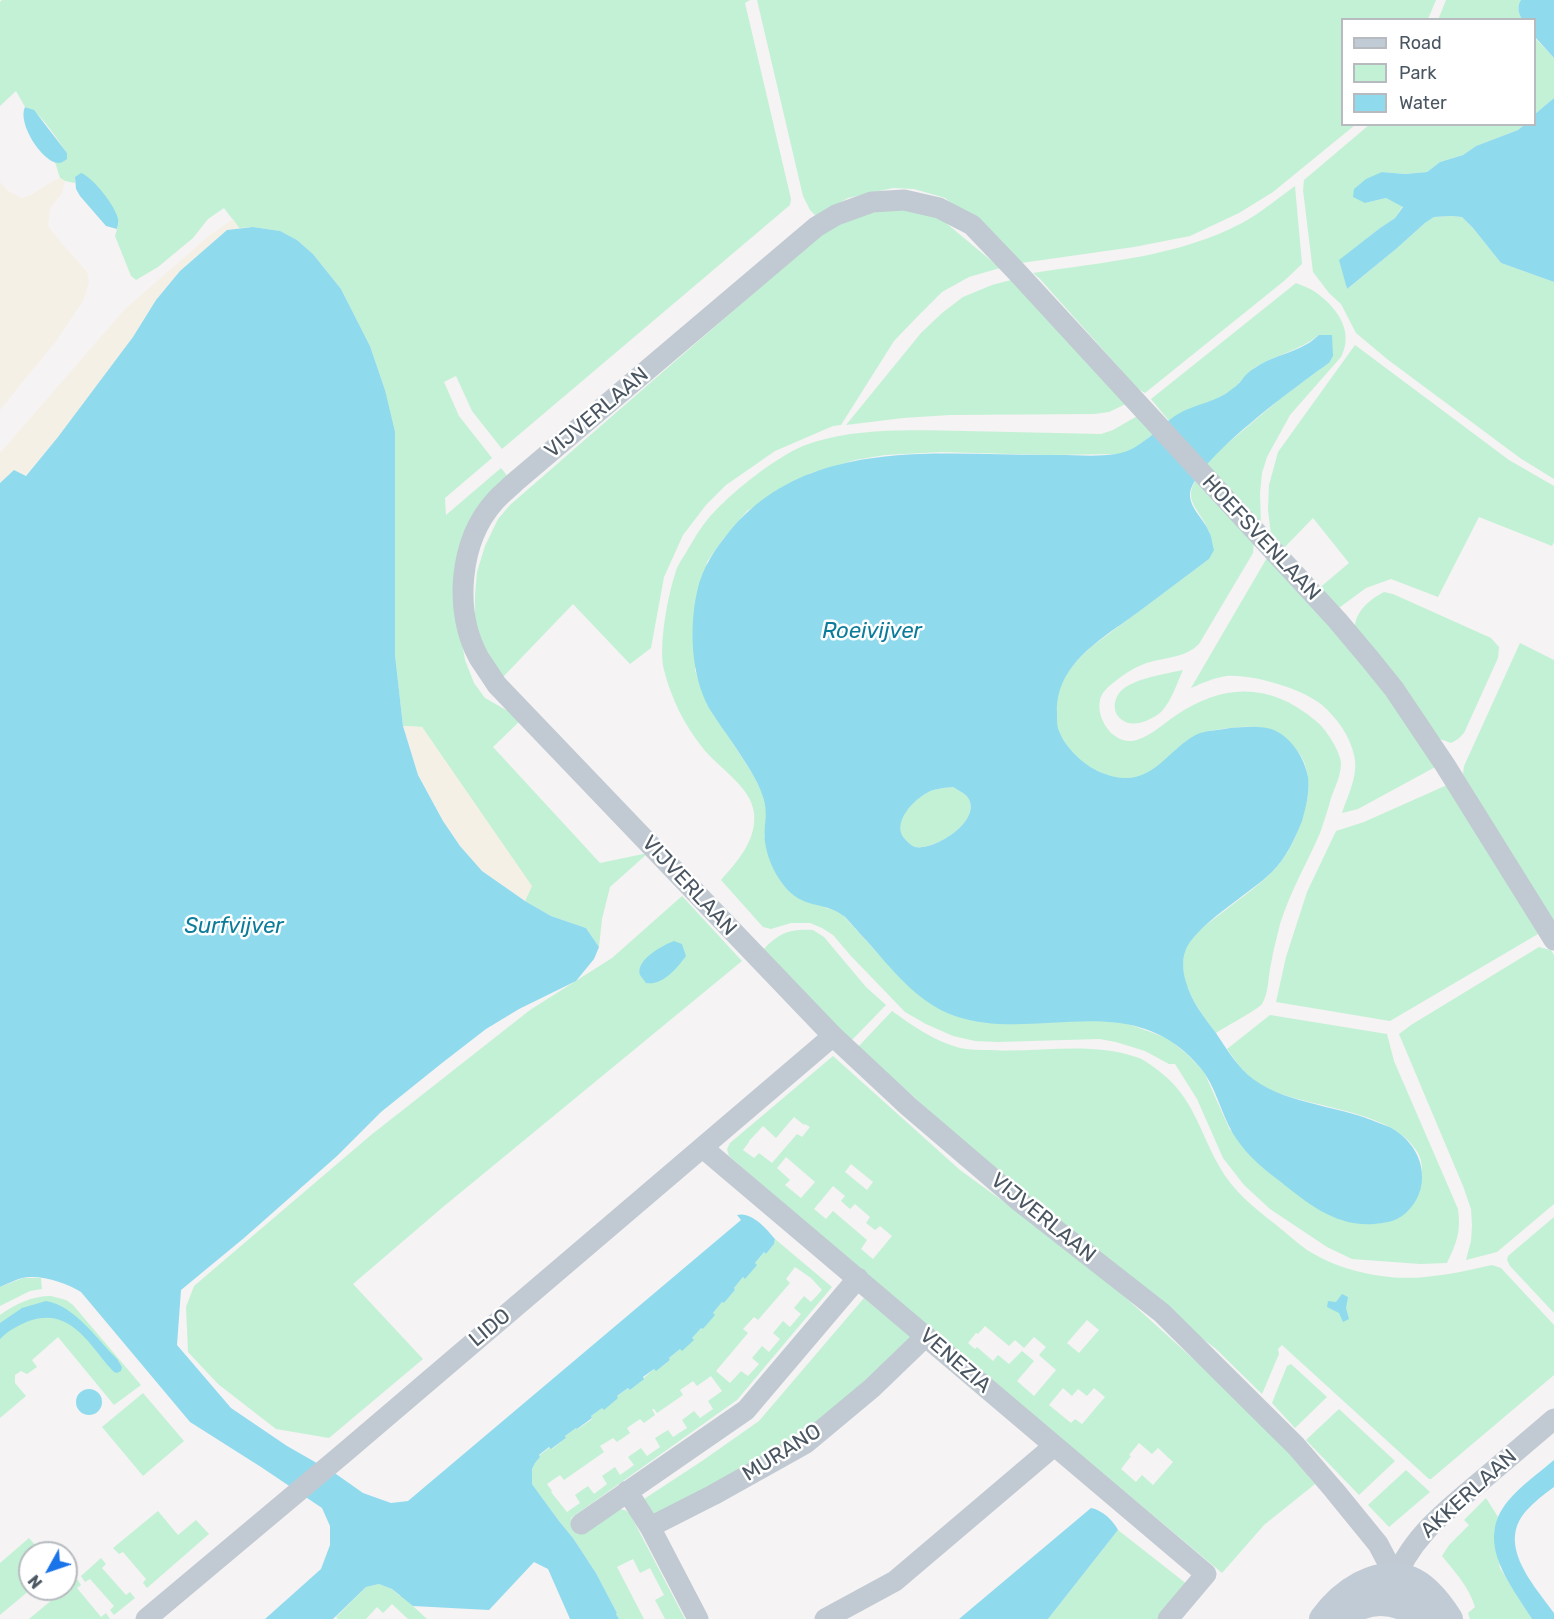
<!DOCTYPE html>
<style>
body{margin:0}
#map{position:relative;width:1554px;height:1619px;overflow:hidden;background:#f5f3f3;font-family:Rubik,sans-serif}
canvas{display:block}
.legend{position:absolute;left:1341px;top:18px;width:195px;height:108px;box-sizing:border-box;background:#fff;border:2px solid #b7bbc0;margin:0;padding:8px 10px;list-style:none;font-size:18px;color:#4a5661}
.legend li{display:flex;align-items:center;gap:12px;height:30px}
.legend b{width:30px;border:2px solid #b7bbc0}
.north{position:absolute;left:18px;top:1541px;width:60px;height:60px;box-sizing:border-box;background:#fff;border:2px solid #b7bbc0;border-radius:50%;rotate:230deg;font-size:16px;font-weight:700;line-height:24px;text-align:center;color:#4a5661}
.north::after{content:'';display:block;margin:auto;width:21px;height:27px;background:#1a73e8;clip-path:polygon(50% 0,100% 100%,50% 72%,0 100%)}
</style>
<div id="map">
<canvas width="1554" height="1619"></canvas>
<ul class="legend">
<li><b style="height:8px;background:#c1cbd6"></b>Road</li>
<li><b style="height:16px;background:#c3f1d5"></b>Park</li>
<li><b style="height:16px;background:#90daee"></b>Water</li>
</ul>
<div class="north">N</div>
</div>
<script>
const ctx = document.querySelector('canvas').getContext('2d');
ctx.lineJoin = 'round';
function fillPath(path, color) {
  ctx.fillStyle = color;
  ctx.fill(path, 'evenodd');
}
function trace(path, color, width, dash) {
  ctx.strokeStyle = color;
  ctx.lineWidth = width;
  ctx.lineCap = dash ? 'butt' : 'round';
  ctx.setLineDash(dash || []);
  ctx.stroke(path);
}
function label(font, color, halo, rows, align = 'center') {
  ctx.font = font + ' Rubik,sans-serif';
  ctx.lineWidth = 5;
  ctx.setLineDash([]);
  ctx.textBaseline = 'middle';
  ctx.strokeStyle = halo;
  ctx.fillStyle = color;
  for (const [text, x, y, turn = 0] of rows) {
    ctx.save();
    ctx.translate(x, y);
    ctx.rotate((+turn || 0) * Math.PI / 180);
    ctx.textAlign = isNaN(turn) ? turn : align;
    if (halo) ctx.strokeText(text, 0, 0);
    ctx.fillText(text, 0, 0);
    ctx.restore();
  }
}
const green = new Path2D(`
 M2 0H750L745 3 791 199 790 205 502 449 472 411 456 376 444 382 459 416 492 458 445 498 446 515 501 468 512 482 475 522 459 625 465 660 474 683 485 698 522 719 493 747 600 863 648 853 610 887 602 919 599 947 586 928 551 916 525 901 531 886 422 727 403 726 395 655V481L385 390 370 346 341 289 313 254 297 240 279 231 253 227 239 228 224 208 208 219 193 238 158 267 136 280 131 276 115 236 119 222 75 177V183L65 181 60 178 55 162 58 163 67 153C58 141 40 110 25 107L16 91 0 106V2Z
 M757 0H1436L1428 19 1342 20V124L1355 125 1273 192 1239 213 1190 236 1134 247 1021 263 945 198 914 189 893 188 848 198 829 209 818 218 810 210 803 196Z
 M1446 0H1521C1517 6 1518 13 1522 19L1438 20Z
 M1534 37 1554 58V98L1535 114Z
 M1369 125H1524L1518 130 1476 146 1463 155 1440 162 1427 172 1405 174 1382 172 1365 203 1386 198 1403 206 1395 218 1380 228 1340 260 1347 289 1396 249 1425 223 1434 217 1451 216 1462 217 1473 228 1501 263 1554 282V479L1520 458 1387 359 1356 333 1341 304 1329 293 1313 272 1303 190 1304 180Z
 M1295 186 1302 264 1284 281 1145 393 1138 389 1040 279 1033 273C1103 262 1178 257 1242 223 1261 213 1278 198 1295 186Z
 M887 204 934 213 1000 268 969 277 942 292 917 317 894 341 841 425 833 426 775 451 726 485 706 505 683 535 664 577 651 648 630 664 573 604 502 678 479 651 475 621V595L477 572 485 546 498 519 510 505 835 222Z
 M1015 279 1128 403 1109 412 1094 414 950 415 903 418 846 425 921 333 942 313 963 297 992 285Z
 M1296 283C1303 286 1312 289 1318 294 1338 309 1354 332 1341 357L1290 415 1267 457 1262 473 1260 493 1261 525 1207 464 1215 454 1286 394 1329 363 1319 335C1298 351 1279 354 1257 366 1243 374 1241 385 1227 393 1209 405 1187 408 1169 421L1151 399Z
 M1355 345 1509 460 1554 486V542L1552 546 1479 517 1438 597 1391 579 1366 588 1336 610 1317 590 1349 563 1313 518 1283 549 1271 535 1268 510 1269 485 1278 452Z
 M1139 415 1155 432 1138 447 1121 454 1048 455 941 452 885 455 855 460 811 473 747 511 723 539 707 562 695 670 706 702 754 776 762 793 767 812 764 837 826 908 839 911 902 980 923 998 941 1010 1123 1022 1167 1038 1187 1054 1204 1072 1230 1130 1419 1194C1421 1181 1425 1166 1418 1153 1391 1106 1301 1110 1257 1083 1244 1074 1236 1061 1227 1049L1270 1015 1387 1034 1394 1061 1458 1209C1461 1232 1457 1242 1447 1263L1420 1264 1352 1259 1327 1247 1270 1209 1244 1185 1223 1158 1197 1099 1175 1064H1169L1145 1051 1116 1042 1099 1039 997 1042 975 1041 953 1036 926 1024 905 1012 851 956 833 935 822 928 810 923H791L771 929 763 927 721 880C737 862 757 840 754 813 751 786 717 767 702 747 684 724 671 698 664 670 658 647 668 594 676 571 678 564 683 558 687 551 695 537 704 522 715 511 736 489 775 458 803 446 852 427 913 430 965 431 1010 432 1056 433 1101 434L1113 430Z
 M1197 478 1254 541 1253 553 1199 644C1184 659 1163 657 1144 664 1133 668 1123 675 1113 683 1108 687 1101 693 1100 700 1096 718 1112 743 1132 741 1147 739 1162 725 1175 716 1223 683 1270 682 1316 721 1326 729 1340 751 1341 763 1341 775 1335 787 1331 798 1328 810 1324 821 1320 833 1307 863 1290 892 1280 924 1277 937 1273 951 1271 964 1268 976 1269 993 1262 1004 1257 1010 1225 1027 1216 1033 1199 1010 1176 982 1185 951 1189 936 1204 927 1215 918 1234 903 1255 889 1272 872 1292 852 1302 824 1308 796 1310 781 1307 759 1295 749 1290 745 1262 728 1256 727 1242 726 1216 729 1202 733 1194 736 1185 743 1179 748 1165 759 1149 779 1130 779 1098 778 1067 757 1057 727 1055 719 1056 707 1057 699 1059 678 1076 661 1091 647L1209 559C1209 550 1211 538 1208 530 1201 510 1181 501 1197 478Z
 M1268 556 1363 662 1437 766 1358 809 1342 813C1348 795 1359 774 1354 755 1350 736 1337 718 1322 705 1304 689 1250 673 1226 676 1214 678 1202 683 1191 688Z
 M1384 592 1393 594 1491 638 1499 647 1498 658 1464 733 1458 739 1451 743 1437 738 1355 627C1355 612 1370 599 1384 592Z
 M1520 643 1554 660V927L1463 774 1464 766Z
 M1183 670C1177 683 1172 700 1162 711 1154 719 1134 728 1124 721 1112 715 1112 699 1122 690 1136 678 1165 674 1183 670Z
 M1447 785 1538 934 1390 1021 1276 1002 1286 957 1307 892 1336 831 1364 822Z
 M953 787C959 791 968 794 970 802 977 824 933 851 915 847 910 845 907 841 904 838 893 824 909 804 922 796 931 789 942 788 953 787Z
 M682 896 742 961 443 1207 353 1284 423 1359 329 1438 276 1429 218 1384 188 1352 186 1307 194 1286 371 1135 530 1010 612 958Z
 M813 930 824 937 866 987 886 1005 851 1041 763 950C779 933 789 929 813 930Z
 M1539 947 1551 950 1554 955V1204L1497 1252 1466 1260 1471 1241 1472 1226 1471 1209 1463 1186 1399 1034 1411 1025Z
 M892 1011C913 1026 934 1041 960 1048 970 1050 981 1050 991 1050 1039 1053 1089 1041 1136 1057 1144 1059 1152 1066 1159 1071 1193 1097 1199 1130 1219 1166 1233 1191 1253 1207 1275 1224 1285 1232 1296 1242 1307 1250 1340 1271 1386 1281 1425 1277 1447 1275 1470 1270 1492 1265L1501 1268 1554 1325V1375L1431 1479H1429L1282 1345 1278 1349 1279 1354 1262 1394 1215 1348 1169 1314 1016 1188 858 1047Z
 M833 1056 960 1170 1063 1245 1126 1298 1265 1424 1315 1484 1264 1525 1222 1573 867 1276 729 1156 727 1149 730 1143ZM794 1117 804 1125 805 1124 810 1127 802 1137 797 1134 772 1163 759 1153 754 1158 743 1150 749 1142V1141L763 1126 776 1138ZM786 1157 815 1182 801 1198 785 1185 790 1180 777 1168ZM851 1164 873 1182 867 1190 845 1172ZM833 1186 845 1196 841 1201 850 1209 855 1204 870 1217 866 1223 875 1230 880 1226 892 1236 873 1259 861 1249 867 1240 833 1211 826 1219 814 1209ZM1087 1320 1099 1330 1079 1353 1067 1343ZM985 1326 1009 1346 1015 1340 1024 1348 1034 1337 1046 1347 1039 1355 1056 1370 1034 1396 1017 1381 1034 1361 1022 1351 1009 1364 998 1355 993 1361 977 1347 975 1349 968 1343 976 1333 978 1334ZM1063 1388 1072 1396 1078 1389 1087 1396 1094 1388 1105 1397 1082 1424 1075 1419 1071 1423 1049 1405ZM1139 1443 1152 1454 1158 1448 1173 1462 1153 1485 1142 1475 1136 1482 1121 1469 1131 1456 1129 1455Z
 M1554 1217V1313L1510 1266 1507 1260 1508 1256Z
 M775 1239 832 1287 737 1400 571 1518 581 1534 618 1509 625 1510 630 1514 685 1619H665L655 1600 664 1595 650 1568 640 1573 633 1559 617 1567 644 1619H619L616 1614 617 1613 596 1573 573 1538 559 1521 532 1484V1469L535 1463 540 1457 539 1456 550 1447 552 1449 566 1438 565 1436 576 1428 578 1429 592 1419 591 1416 628 1388 630 1390 654 1369 656 1370 670 1360 669 1358 680 1349 701 1327 703 1329 714 1315 713 1313 722 1302 724 1303 735 1290 734 1288 743 1277 745 1278 756 1265 755 1263 764 1252 766 1254 774 1244ZM795 1267 811 1278 822 1290 811 1302 804 1296 794 1308 801 1314 790 1327 783 1321 773 1333 780 1339 769 1352 762 1346 752 1358 759 1364 748 1376 741 1371 730 1383 716 1371 748 1333 743 1329 754 1317 758 1320 790 1283 786 1279ZM711 1376 722 1391 708 1401 713 1409 700 1418 694 1411 682 1420 687 1428 673 1437 668 1430 655 1438 660 1447 647 1456 641 1448 628 1457 634 1465 620 1475 615 1467 602 1476 607 1484 594 1494 588 1486 575 1495 580 1503 567 1512 551 1492 552 1491 547 1484 560 1475 564 1480 604 1452 600 1446 613 1438 617 1442 630 1433 627 1428 640 1419 644 1423 655 1415 652 1409H654L657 1413 683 1395 680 1390 693 1381 697 1386Z
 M23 1278H41L42 1289 30 1291 0 1306V1287Z
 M51 1296 66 1300 73 1305 141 1385 114 1405 58 1337 32 1360 37 1367 27 1374 21 1371 15 1375V1383L26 1396 0 1418V1315C15 1304 32 1296 51 1296Z
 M864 1298 912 1338 802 1438 652 1520 641 1501 702 1461 759 1421Z
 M1291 1364 1327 1397 1295 1428 1272 1403 1287 1366Z
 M143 1393 184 1441 143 1476 102 1427Z
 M1339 1409 1395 1461 1359 1495 1306 1440Z
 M1406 1470 1430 1492 1389 1527 1368 1505Z
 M1486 1498 1498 1517 1494 1532 1500 1568 1532 1619H1470L1468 1613 1475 1607C1469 1587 1455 1572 1442 1556L1449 1545 1469 1525 1464 1520Z
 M158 1511 178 1535 196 1520 209 1534 147 1588 143 1583 146 1579 123 1552 119 1554 113 1548Z
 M1118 1530 1188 1585 1159 1619H1048Z
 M29 1538 42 1553H30V1589H31L0 1615V1563Z
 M101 1558 106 1564 102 1568 126 1595 130 1592 135 1598 114 1615 110 1610 114 1606 90 1579 85 1582 81 1576Z
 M77 1579 81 1585 77 1588 101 1617 106 1613 110 1619H29Z
 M379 1584 392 1589 400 1596 401 1595 427 1619H408L392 1604 383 1613 377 1607 366 1619H338L336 1617 366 1587Z`);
const sand = new Path2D(`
 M60 178 65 181 62 193 50 208 48 226 58 239 87 272 89 282 83 301 56 341 0 410V182L8 191 22 198C36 195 46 183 60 178Z
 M233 219 239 228 227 230 180 271 156 300 133 337 58 437 25 476 14 470 0 483V453L125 309 210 235Z
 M403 726 422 727 532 886 525 901 482 871 460 846 443 820 418 775Z`);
const water = new Path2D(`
 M1521 0H1554V58L1535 37 1534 20 1522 19C1518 13 1517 6 1521 0Z
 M1554 98V282L1501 263 1473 228 1462 217 1451 216 1434 217 1425 223 1396 249 1347 289 1339 260 1380 228 1395 218 1403 207 1386 198 1365 203 1353 197 1354 189 1366 179 1382 172 1405 174 1427 172 1440 162 1463 155 1476 146 1518 130 1524 125 1534 124 1535 114Z
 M25 107 34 110 67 153V159C64 161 62 163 58 163 42 162 17 123 25 107Z
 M81 173C93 177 116 207 118 219 119 224 118 224 117 229L106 226 80 196 76 189 75 177Z
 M253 227 280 231 297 240 313 254 341 289 370 346 385 390 395 432V655L403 726 418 775 443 821 460 846 482 871 525 901 551 916 586 928 599 947 594 959 576 981 519 1009 486 1029 442 1063 381 1112 337 1156 244 1238 181 1290 177 1345 231 1408 287 1446 336 1474 363 1493 391 1503 408 1501 741 1220 737 1215C751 1211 766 1228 775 1239L774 1244 766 1254 764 1252 755 1263 757 1265 745 1279 743 1277 734 1288 735 1290 724 1303 722 1302 713 1313 715 1315 703 1329 701 1328 692 1338 694 1340 682 1351 680 1349 669 1358 670 1360 656 1371 654 1369 643 1377 644 1379 630 1390 628 1388 617 1396 618 1398 604 1410 602 1408 591 1416 592 1418 577 1429 576 1428 565 1436 566 1438 551 1449 549 1447 539 1455 540 1457 535 1463 532 1469V1484L559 1521 573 1538 596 1573 617 1613 616 1614 619 1619H570L548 1569 534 1562 489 1610 413 1606 392 1589 379 1584 366 1587 333 1619H265L321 1569 330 1545V1526L322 1508 261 1467 190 1422 81 1292C67 1283 40 1274 22 1278 15 1280 7 1284 0 1287V483L14 470 26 476 58 437 133 337 156 300 180 271 227 230Z
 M1319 335H1332L1333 356 1329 363C1301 383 1191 462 1190 495 1190 509 1205 520 1209 532 1212 537 1212 544 1214 550L1209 559C1185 577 1161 595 1137 613 1103 638 1055 664 1057 713 1057 727 1057 728 1064 741 1077 761 1100 777 1125 778 1157 779 1173 744 1200 733 1210 730 1220 730 1230 728 1243 727 1262 725 1274 730 1292 738 1305 759 1308 777 1310 792 1306 807 1302 821 1295 839 1286 858 1272 872 1251 893 1192 927 1185 952 1182 961 1183 973 1186 982 1191 1001 1204 1017 1216 1033 1224 1045 1232 1058 1242 1069 1271 1101 1327 1104 1366 1118 1368 1119 1391 1127 1393 1129 1410 1139 1423 1158 1422 1178 1422 1193 1414 1207 1402 1216 1393 1222 1384 1223 1374 1224 1337 1227 1308 1204 1281 1182 1265 1170 1250 1158 1238 1141 1223 1121 1219 1095 1205 1074 1202 1069 1190 1056 1185 1052 1118 993 1031 1042 955 1016 917 1003 891 968 865 939 863 937 847 919 845 917 823 899 803 912 782 883 773 871 767 856 765 842 763 824 769 816 763 797 757 778 745 762 734 745 726 733 717 721 709 708 691 675 689 628 697 592 702 567 717 546 733 527 815 434 946 456 1056 455 1076 455 1097 457 1116 454 1142 450 1157 427 1178 414 1195 404 1217 402 1232 389 1245 380 1240 378 1253 369 1269 357 1290 354 1307 344 1311 342 1315 338 1319 335ZM953 787C959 791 968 794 970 802 977 824 933 851 915 847 910 845 907 841 904 838 893 824 910 804 922 796 931 789 942 788 953 787Z
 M674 941 682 944 686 956C677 968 663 986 646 983 644 980 642 978 640 975 635 960 663 945 674 941Z
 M1342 1294 1348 1297 1346 1308 1349 1319 1343 1322 1339 1313 1327 1307 1328 1301 1336 1302Z
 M46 1301C75 1306 97 1339 117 1359L122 1367 121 1371 117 1373 114 1372C90 1347 73 1308 32 1320 20 1324 9 1330 0 1339V1323L22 1308Z
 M76 1402a13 13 0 1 1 26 0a13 13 0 1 1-26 0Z
 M1554 1460V1487C1544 1494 1534 1502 1526 1511 1496 1545 1534 1585 1554 1613V1619H1532C1510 1583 1474 1542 1508 1501 1521 1485 1539 1473 1554 1460Z
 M1091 1508C1102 1510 1113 1520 1118 1530L1048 1619H959Z`);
const street = new Path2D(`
 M703 1148 1206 1574 1168 1619
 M627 1491 650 1527 698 1619
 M581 1524 746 1410 858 1278
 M650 1527 713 1495 806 1443 872 1388 926 1336
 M1396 1578 1378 1544 1334 1490 1296 1446 1162 1313 1019 1201 908 1106 833 1036 497 685C491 676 485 667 479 658 453 611 459 541 495 501 501 494 509 488 515 482L816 227 836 215 872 202 904 200 939 208 972 225 1016 271 1337 620 1369 658 1394 689 1445 765 1554 940
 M1392 1587C1409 1537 1448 1509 1487 1476 1509 1457 1532 1438 1554 1419
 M146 1619 344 1453 833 1036
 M825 1619 895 1581 1054 1446`);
const secondary = new Path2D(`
 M1323 1619C1342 1593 1376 1568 1410 1580 1426 1586 1440 1605 1449 1619
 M1337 1619C1344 1615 1350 1610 1358 1607 1382 1596 1405 1604 1425 1619`);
const streetNames = [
 ["VIJVERLAAN",597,413,-40],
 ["HOEFSVENLAAN",1261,538,47],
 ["VIJVERLAAN",689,886,47],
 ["VIJVERLAAN",1043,1218,39],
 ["LIDO",490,1328,-40],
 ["VENEZIA",955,1361,41],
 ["MURANO",782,1453,-32],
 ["AKKERLAAN",1469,1494,-42]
];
const waterNames = [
 ["Roeivijver",872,632],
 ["Surfvijver",234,927]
];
fillPath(green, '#c3f1d5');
fillPath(sand, '#f5f0e5');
fillPath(water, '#90daee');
trace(street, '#c1cad2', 21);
trace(secondary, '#c1cbd6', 28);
label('21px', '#4a5661', '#fff', streetNames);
label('italic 22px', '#0c7c9b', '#fff', waterNames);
</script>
